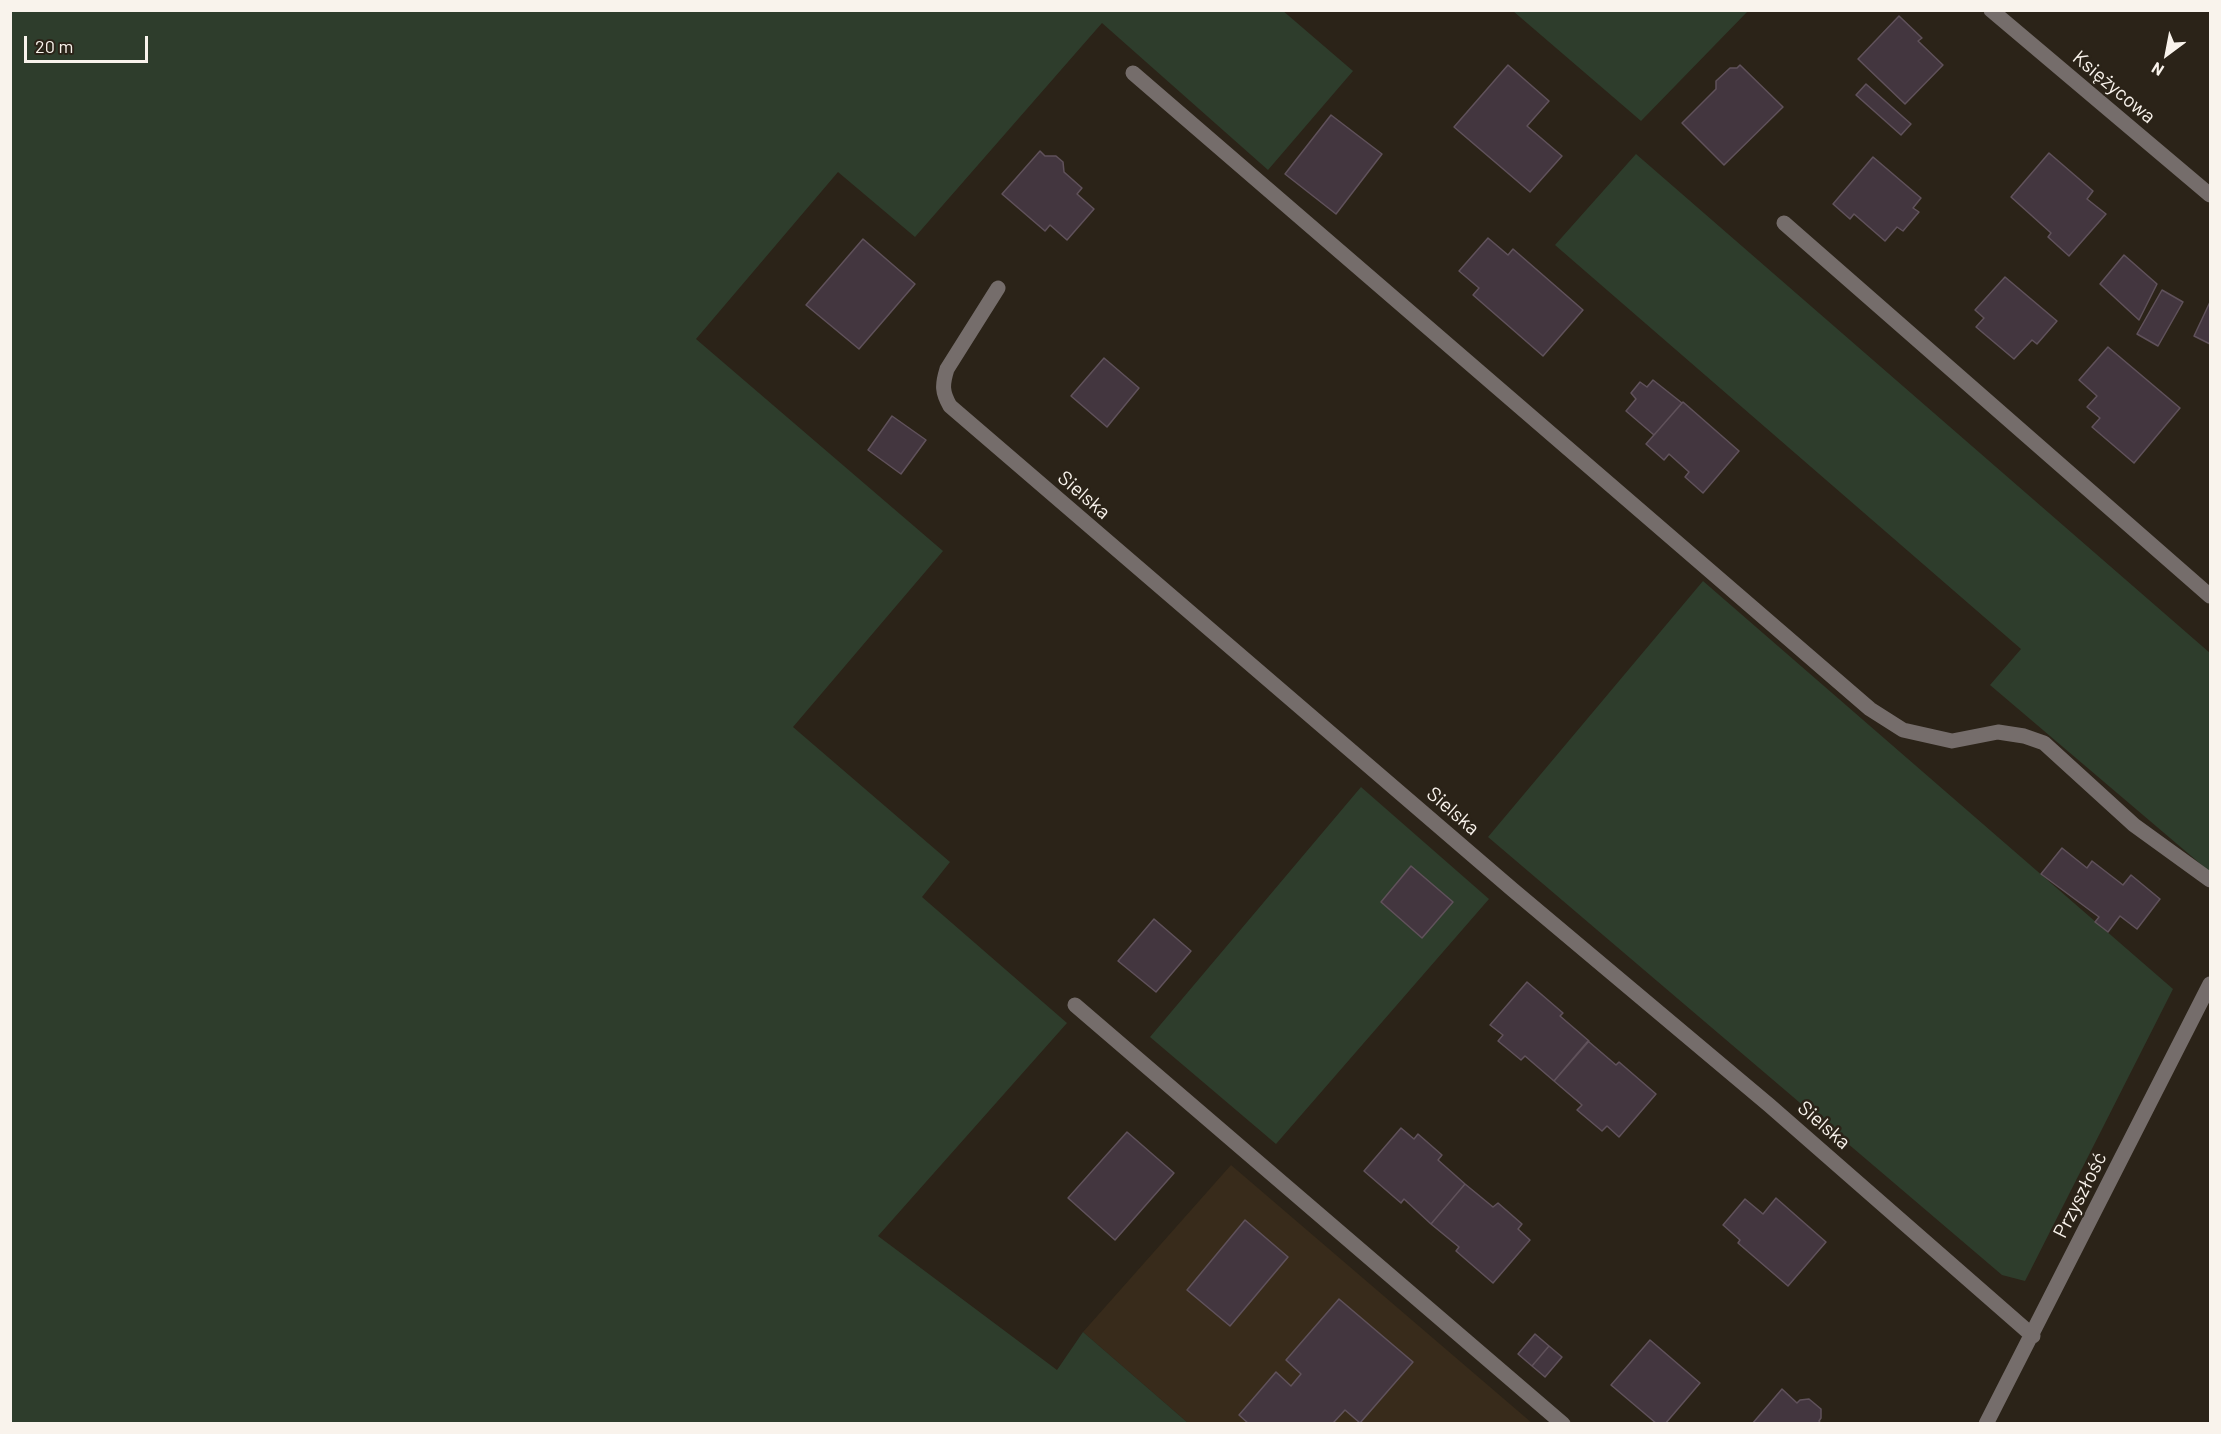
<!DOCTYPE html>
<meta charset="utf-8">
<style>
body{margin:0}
#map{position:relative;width:2221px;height:1434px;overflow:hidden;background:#2b2318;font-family:Barlow,sans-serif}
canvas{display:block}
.frame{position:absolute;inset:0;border:12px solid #f9f3ec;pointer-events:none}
.north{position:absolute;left:2137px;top:24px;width:60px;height:60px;-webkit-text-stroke:4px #2b2318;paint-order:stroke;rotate:212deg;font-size:16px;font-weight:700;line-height:24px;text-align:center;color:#f9f3ec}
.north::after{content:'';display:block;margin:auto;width:21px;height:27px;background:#f9f3ec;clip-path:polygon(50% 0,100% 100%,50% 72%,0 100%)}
.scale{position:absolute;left:24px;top:36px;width:124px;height:27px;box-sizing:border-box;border:3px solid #f9f3ec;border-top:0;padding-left:8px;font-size:18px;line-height:21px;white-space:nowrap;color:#f9f3ec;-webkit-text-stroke:4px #2b2318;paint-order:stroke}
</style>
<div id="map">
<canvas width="2221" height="1434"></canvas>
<div class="frame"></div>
<div class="north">N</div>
<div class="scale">20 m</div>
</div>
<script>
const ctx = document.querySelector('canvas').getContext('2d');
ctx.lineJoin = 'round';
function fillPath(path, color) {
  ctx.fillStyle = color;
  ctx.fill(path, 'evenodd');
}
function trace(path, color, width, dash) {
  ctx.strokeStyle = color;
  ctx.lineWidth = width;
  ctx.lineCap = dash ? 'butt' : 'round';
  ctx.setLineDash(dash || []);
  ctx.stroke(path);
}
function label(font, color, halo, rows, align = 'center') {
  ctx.font = font + ' Barlow,sans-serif';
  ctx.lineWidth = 5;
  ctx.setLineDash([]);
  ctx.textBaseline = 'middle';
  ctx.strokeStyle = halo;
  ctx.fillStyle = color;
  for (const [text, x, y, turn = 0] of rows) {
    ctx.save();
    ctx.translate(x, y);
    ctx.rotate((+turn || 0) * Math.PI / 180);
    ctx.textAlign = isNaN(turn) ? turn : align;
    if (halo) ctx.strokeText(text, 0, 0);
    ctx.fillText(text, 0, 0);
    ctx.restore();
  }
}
const built = new Path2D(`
 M1231 1165 1532 1423H1188L1083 1332Z`);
const green = new Path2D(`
 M1282 10 1353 71 1268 170 1102 23 915 237 838 172 696 339 943 551 793 727 950 862 922 897 1067 1023 878 1236 1057 1370 1083 1332 1188 1423H11V11Z
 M1513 11H1748L1641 121Z
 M1636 154 2210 653V872L1990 685 2021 649 1555 245Z
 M1703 581 2173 989 2025 1281 2002 1275 1488 837Z
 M1361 787 1489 899 1276 1144 1150 1037Z`);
const building = new Path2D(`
 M1899 16 1922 38 1918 41 1943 65 1905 104 1858 59Z
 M1508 65 1549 101 1527 126 1562 156 1530 192 1454 127Z
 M1740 65 1783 107 1724 165 1682 123 1716 89V81L1730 68H1737Z
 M1866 84 1911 124 1901 135 1856 95Z
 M1331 115 1382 154 1336 214 1285 174Z
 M1040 151 1045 156H1056L1063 162 1064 172 1082 188 1077 194 1094 209 1067 240 1050 225 1045 231 1002 194Z
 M2049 153 2093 191 2087 199 2106 214 2069 256 2048 237 2051 233 2011 197Z
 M1873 157 1921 198 1913 208 1919 212 1903 231 1897 227 1885 241 1854 214 1850 219 1833 204Z
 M1488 238 1508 255 1513 249 1583 310 1543 356 1473 295 1479 288 1459 271Z
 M863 239 915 284 859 349 806 305Z
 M2124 255 2157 284 2139 320 2100 284Z
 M2005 277 2057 321 2037 344 2032 340 2014 359 1976 327 1984 318 1975 310Z
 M2162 290 2183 302 2158 346 2137 334Z
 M2210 302V344L2194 336Z
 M2108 347 2180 408 2134 463 2092 427 2100 418 2087 407 2097 396 2079 380Z
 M1104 358 1139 388 1107 427 1071 396Z
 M1653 380 1682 403 1654 435 1626 411 1636 399 1631 393 1640 382 1647 387Z
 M1683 402 1739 451 1703 493 1685 477 1689 472 1669 454 1664 460 1646 444Z
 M892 416 926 440 901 474 868 450Z
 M2062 848 2087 868 2092 861 2123 885 2131 875 2160 899 2137 929 2120 916 2108 932 2095 922 2099 917 2041 874Z
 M1411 866 1453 902 1422 938 1381 902Z
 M1154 919 1191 951 1156 992 1118 961Z
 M1527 982 1563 1013 1560 1016 1589 1041 1554 1081 1525 1056 1521 1060 1498 1041 1503 1035 1490 1025Z
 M1588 1041 1616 1065 1619 1062 1656 1094 1619 1137 1607 1126 1602 1131 1577 1110 1582 1105 1554 1081Z
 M1401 1128 1414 1139 1418 1134 1442 1155 1438 1160 1465 1184 1431 1224 1404 1199 1401 1203 1364 1171Z
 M1127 1132 1174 1173 1115 1240 1068 1198Z
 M1465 1184 1493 1207 1498 1203 1522 1224 1518 1229 1530 1240 1493 1283 1456 1251 1459 1247 1431 1224Z
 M1776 1198 1826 1242 1788 1286 1738 1243 1740 1240 1723 1225 1745 1199 1763 1214Z
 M1245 1220 1288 1257 1230 1326 1187 1290Z
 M1339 1299 1413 1362 1360 1423 1345 1410 1334 1422 1336 1424H1249L1239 1415 1276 1372 1291 1386 1301 1374 1286 1360Z
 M1535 1334 1549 1346 1532 1366 1518 1354Z
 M1650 1340 1700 1383 1665 1424H1657L1611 1385Z
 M1549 1346 1562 1357 1545 1377 1532 1366Z
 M1782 1389 1797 1403 1800 1400 1809 1399 1821 1409V1418L1819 1421 1821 1424H1752Z`);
const minor = new Path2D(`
 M1991 10 2210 195
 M1133 73 1870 709 1903 730 1952 741 1998 732 2024 736 2044 743 2134 825 2210 880
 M1784 223 2210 596
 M998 288 947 369C942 385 942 392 950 406L1513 890 1769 1105 2033 1336
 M1075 1005 1563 1424
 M1986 1424 2210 984`);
const streetNames = [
 ["Księżycowa",2114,87,40],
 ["Sielska",1084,495,41],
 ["Sielska",1453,811,41],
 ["Sielska",1824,1125,41],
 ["Przyszłość",2080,1195,-63]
];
fillPath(built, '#382b1b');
fillPath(green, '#2e3d2c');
fillPath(building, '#43363f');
trace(building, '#60525b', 1.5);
trace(minor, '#756d6b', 15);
label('20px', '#f9f3ec', '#2b2318', streetNames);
</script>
